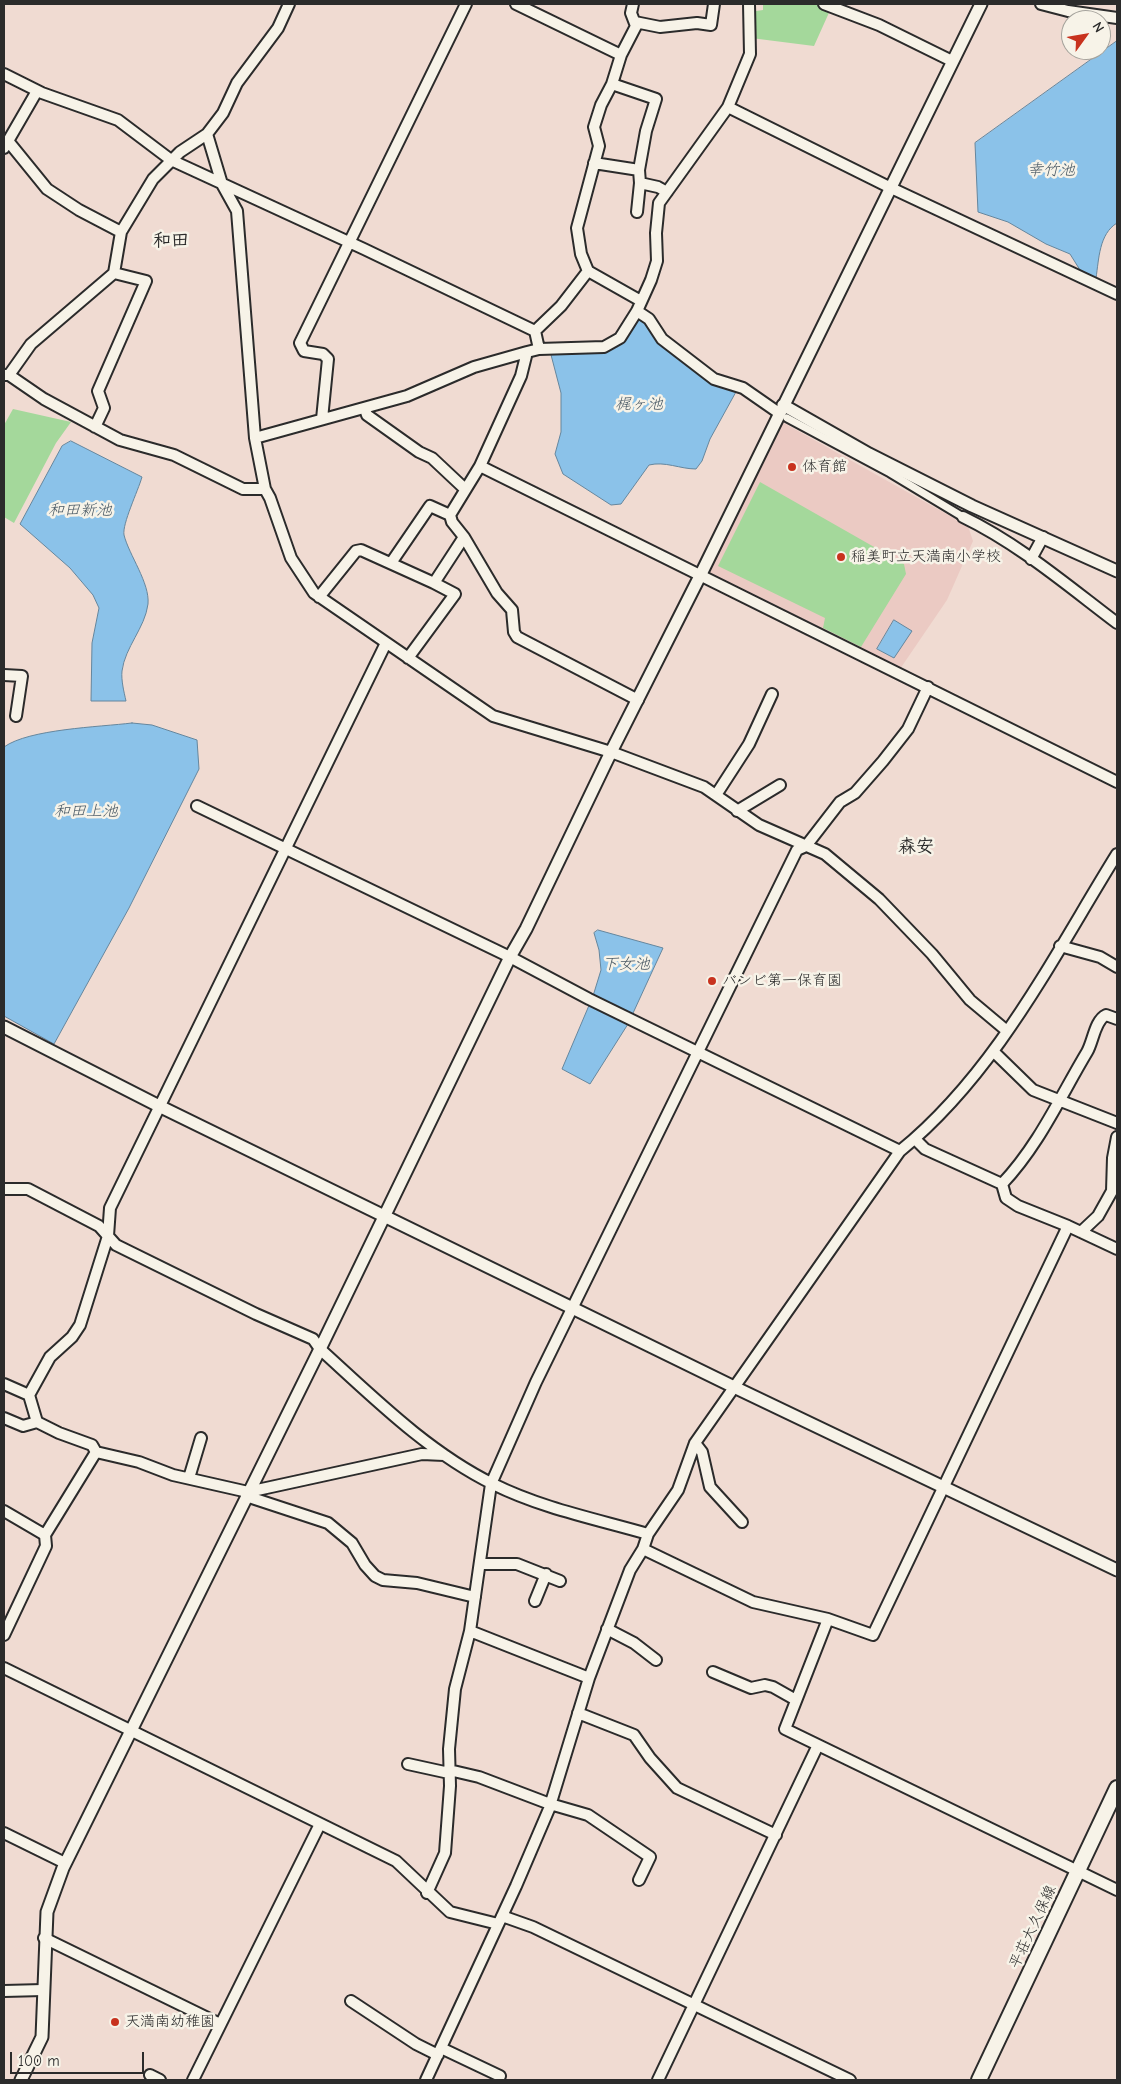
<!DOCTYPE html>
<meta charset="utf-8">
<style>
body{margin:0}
#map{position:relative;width:1121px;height:2084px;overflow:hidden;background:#f0dbd2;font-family:"Comic Neue",sans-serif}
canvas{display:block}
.frame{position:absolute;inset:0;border:5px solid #2b2b2b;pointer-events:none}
.north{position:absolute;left:1061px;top:10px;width:50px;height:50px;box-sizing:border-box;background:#f7f3e8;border:1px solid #a5a39c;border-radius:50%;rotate:58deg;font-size:14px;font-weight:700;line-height:20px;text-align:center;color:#2b2b2b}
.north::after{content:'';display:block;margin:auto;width:18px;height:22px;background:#c8321e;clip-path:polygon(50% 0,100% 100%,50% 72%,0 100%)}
.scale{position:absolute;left:10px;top:2052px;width:134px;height:22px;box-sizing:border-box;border:2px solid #2b2b2b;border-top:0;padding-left:6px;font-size:15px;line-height:18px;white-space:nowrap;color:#2b2b2b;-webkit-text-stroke:4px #f7f3e8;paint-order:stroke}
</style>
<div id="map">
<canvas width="1121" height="2084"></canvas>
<div class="frame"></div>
<div class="north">N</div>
<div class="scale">100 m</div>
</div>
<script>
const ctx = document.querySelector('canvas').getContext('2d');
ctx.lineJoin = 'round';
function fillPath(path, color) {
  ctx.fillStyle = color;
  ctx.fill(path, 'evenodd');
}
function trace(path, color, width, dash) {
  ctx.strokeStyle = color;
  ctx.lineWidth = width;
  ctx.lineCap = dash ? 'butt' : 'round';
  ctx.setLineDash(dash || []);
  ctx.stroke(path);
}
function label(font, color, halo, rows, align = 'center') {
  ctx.font = font + ' "Comic Neue","Klee One",sans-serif';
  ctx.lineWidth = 5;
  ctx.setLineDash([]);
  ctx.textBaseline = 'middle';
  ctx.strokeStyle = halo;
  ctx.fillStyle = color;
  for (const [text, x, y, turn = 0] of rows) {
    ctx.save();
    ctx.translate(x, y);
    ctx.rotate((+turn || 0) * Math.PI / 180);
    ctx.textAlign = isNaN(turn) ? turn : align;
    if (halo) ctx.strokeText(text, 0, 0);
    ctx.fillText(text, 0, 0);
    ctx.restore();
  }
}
const built = new Path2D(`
 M782 422 968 526 973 541 947 600 900 669 709 573Z`);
const green = new Path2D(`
 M763 4H825L832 6 814 46 751 38 749 12 763 10Z
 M13 409 71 422 56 443 14 523 4 517V425Z
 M760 482 904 564 906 574 861 647 823 628 825 618 718 566Z`);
const water = new Path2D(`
 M1117 41V223C1099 234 1099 259 1096 278L1080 270 1070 254 1046 244 1008 222 978 212 975 143Z
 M643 318 658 338 737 390 710 439 702 461 696 469C680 469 665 461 649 465L621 504 611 505 563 474 555 454 561 432V393L550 351H607L621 342 638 319Z
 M71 441 142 477C138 491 122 524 124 535 129 555 150 583 148 604 145 628 125 647 122 671 121 680 124 692 126 701H91L92 643 99 608 93 595 70 568 20 524 62 446Z
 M894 620 912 631 894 658 877 649Z
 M132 723 152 725 197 740 199 769 129 908 54 1044 4 1016V747C29 729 99 727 132 723Z
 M598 930 663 948 628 1024 590 1084 562 1069 593 996 601 970 599 950 594 933Z`);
const pedestrian = new Path2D(`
 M787 418 890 473 963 517`);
const minor = new Path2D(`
 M516 4 621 55 612 84 601 105 594 127 599 146 577 228 581 254 588 271 561 306 535 331
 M824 4 879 25 952 61
 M1041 4 1068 11 1117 18
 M635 22 660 27 697 23 711 25 714 4
 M621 55 636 26 631 13 633 4
 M4 74 42 93 118 120 171 160 364 249 535 331 539 349
 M612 84 656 99 646 131 639 170 640 183 637 212
 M728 107 889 187 1117 294
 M207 134 222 184 237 211 255 438 265 489 270 498 291 558 314 593 493 716 611 752 704 787 759 825 825 854 879 899 932 954 970 1000 1007 1031
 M8 141 47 189 79 210 121 232
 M4 148 37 91
 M594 163 639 170
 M640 183 658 187 667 192
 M588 271 641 301
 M637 311 649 319 662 339 714 379 743 388 779 413
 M4 375H9L44 399 120 440 174 455 243 489H265
 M9 375 31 344 114 273 121 232 153 179 180 152 207 134 223 113 237 83 278 28 289 4
 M365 409 367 415 419 452 432 458 465 489
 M322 419 328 359 323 354 304 351 300 343 466 4
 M95 427 104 408 98 391 146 281 114 273
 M255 438 407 396 474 367 527 352 539 349 604 347 620 338 637 311 651 280 657 261 656 233 659 203 728 107 750 54 749 4
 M480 466 1117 782
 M963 517C1019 544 1068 586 1117 623
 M464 537 497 593 512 610 514 632 517 637 638 700
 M1031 559 1043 537
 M391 563 430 506 450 515
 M319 597 356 551 361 550 434 583
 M408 658 455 594 434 583 464 537 452 522 450 515 480 466 521 376 527 352
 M4 675 22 676 16 716
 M716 795 749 744 772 694
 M197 806 510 957 589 999 900 1151
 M737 811 780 785
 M1060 946 1100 957 1117 967
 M994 1052 1033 1090 1117 1123
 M915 1139 925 1149 1002 1184 1006 1198 1018 1206 1068 1226 1117 1249
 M1002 1184C1039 1145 1060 1097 1087 1052 1093 1042 1095 1020 1106 1015L1117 1019
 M4 1189H28L99 1226 116 1245 256 1314 313 1339 320 1349C374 1398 428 1452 493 1484 541 1508 596 1519 648 1534
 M1081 1232 1098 1216 1112 1191 1113 1158 1117 1137
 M4 1384 29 1395 37 1422 59 1433 92 1445 96 1452
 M29 1395 50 1357 72 1337 80 1325 108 1236 110 1208 386 643
 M4 1418 23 1426 37 1422
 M695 1443 702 1452 710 1487 742 1522
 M96 1452 139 1462 173 1475 248 1492 422 1454 444 1455
 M189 1478 201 1438
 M246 1496 328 1523 352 1543 365 1565 375 1576 383 1580 417 1583 475 1597
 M4 1511 45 1535
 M643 1549 753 1602 828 1619 873 1635 1068 1226
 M481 1564H517L560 1581
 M535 1601 546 1574
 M828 1619 785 1729 1117 1890
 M607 1629 634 1643 656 1660
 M470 1631 589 1678
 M4 1635 46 1546 45 1535 96 1452
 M4 1668 396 1861 450 1912 498 1924
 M713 1672 751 1688 765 1685 773 1687 796 1700
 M578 1713 634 1735 650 1758 677 1788 776 1835
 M408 1764 449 1773
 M449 1770 479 1777 550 1804 588 1815 650 1857 639 1880
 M4 1833 65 1863
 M427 1893 445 1853 450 1786 449 1749 455 1689 470 1631 491 1484 536 1382 797 850 806 846 840 802 855 793 883 761 908 729 928 687
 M502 1916 533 1927 850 2080
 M44 1938 220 2024
 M4 1991 43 1990
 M351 2001 416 2044 438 2055
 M441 2048 500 2076
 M150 2075 160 2080
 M193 2080 320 1824
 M426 2080 516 1886 549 1809 589 1678 630 1570 643 1549 648 1534 678 1490 695 1443 900 1151C996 1073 1053 957 1117 854
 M658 2080 818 1745`);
const tertiary = new Path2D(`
 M783 405 869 454 972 506 1117 571
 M4 1027 159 1106 734 1387 1117 1570
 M21 2080 42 2037 47 1912 63 1868 320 1349 510 957 526 929 611 752 701 574 981 4`);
const secondary = new Path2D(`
 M979 2080 1117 1788`);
const markers = [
 [792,467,5,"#c8321e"],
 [841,557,5,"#c8321e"],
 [712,981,5,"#c8321e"],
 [115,2022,5,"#c8321e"]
];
const poiNames = [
 ["体育館",802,467],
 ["稲美町立天満南小学校",851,557],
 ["バンビ第一保育園",722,981],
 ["天満南幼稚園",125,2022]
];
const streetNames = [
 ["平荘大久保線",1033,1927,-65]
];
const waterNames = [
 ["幸竹池",1051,170],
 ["梶ヶ池",639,404],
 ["和田新池",80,510],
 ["和田上池",86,811],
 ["下女池",626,964]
];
const quarterNames = [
 ["和田",171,241],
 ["森安",916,847]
];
fillPath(built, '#ebcac3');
fillPath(green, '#a4d89b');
fillPath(water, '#8bc2e9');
trace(water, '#65869d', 1);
trace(pedestrian, '#2b2b2b', 11);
trace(minor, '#2b2b2b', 14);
trace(tertiary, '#2b2b2b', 15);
trace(secondary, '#2b2b2b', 18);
trace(pedestrian, '#f7f3e8', 7);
trace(minor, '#f7f3e8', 10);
trace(tertiary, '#f7f3e8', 11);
trace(secondary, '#f7f3e8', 14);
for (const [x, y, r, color] of markers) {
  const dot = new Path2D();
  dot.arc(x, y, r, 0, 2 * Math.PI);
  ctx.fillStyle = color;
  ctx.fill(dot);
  trace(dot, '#f7f3e8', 2);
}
label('15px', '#2b2b2b', '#f7f3e8', poiNames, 'left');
label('15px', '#2b2b2b', '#f7f3e8', streetNames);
label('italic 16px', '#485864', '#f7f3e8', waterNames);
label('bold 18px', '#2b2b2b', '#f7f3e8', quarterNames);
</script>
